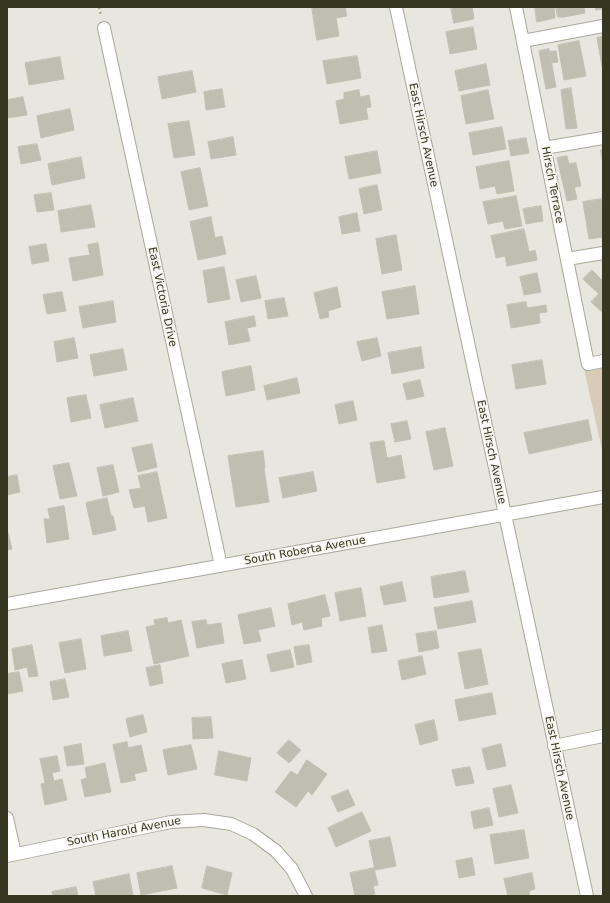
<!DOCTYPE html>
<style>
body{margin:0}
#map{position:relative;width:610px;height:903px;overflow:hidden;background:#e8e7df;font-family:"DejaVu Sans",sans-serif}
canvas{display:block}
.frame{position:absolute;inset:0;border:8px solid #353721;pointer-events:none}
</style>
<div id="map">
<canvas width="610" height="903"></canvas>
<div class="frame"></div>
</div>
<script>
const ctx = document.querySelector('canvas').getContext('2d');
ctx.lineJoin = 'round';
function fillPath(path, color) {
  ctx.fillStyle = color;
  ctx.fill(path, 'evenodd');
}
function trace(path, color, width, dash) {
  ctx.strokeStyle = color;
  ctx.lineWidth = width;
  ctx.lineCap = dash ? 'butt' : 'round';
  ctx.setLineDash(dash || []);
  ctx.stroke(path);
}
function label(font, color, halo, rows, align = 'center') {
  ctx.font = font + ' "DejaVu Sans",sans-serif';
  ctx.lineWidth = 3;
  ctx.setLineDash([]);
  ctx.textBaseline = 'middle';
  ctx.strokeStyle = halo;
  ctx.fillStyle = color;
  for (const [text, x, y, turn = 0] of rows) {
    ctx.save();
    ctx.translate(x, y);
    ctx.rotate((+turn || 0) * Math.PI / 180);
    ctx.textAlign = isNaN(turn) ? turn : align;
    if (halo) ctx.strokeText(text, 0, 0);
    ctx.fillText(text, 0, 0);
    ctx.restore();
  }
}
const green = new Path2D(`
 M603 366V454L584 369Z`);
const building = new Path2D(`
 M312 7H345L347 16 336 18 339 36 317 40Z
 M451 7H472L474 19 454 23Z
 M535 7H554L555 18 537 22Z
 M556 7H562L564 17H558Z
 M562 7H584L585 13 564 17Z
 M596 7H602L603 9 596 10Z
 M473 27 477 49 450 54 446 32Z
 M603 36V72L597 38Z
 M579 41 586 76 564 80 558 45Z
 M549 49 556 87 546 89 539 51Z
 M556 51 558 62 552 63 550 52Z
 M357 56 361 78 327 84 323 61Z
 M60 57 64 79 29 85 25 63Z
 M486 64 490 85 459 91 455 71Z
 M192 71 196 92 162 99 158 77Z
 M571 88 577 128 566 129 561 90Z
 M222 89 225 107 206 110 204 92Z
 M359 90 360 97 369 95 371 107 366 108 368 119 340 124 336 101 344 99V93Z
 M488 90 494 119 466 124 461 96Z
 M23 97 27 115 7 118V100Z
 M70 109 74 130 41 138 37 116Z
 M189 121 195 155 174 158 168 124Z
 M502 127 506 149 473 155 469 133Z
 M233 137 236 155 211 159 208 142Z
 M526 138 529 153 511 156 508 141Z
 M37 144 41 160 21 164 18 147Z
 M601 150H603V164Z
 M377 151 381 173 349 179 345 157Z
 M567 156 577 199 567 201 557 158Z
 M81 157 85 178 52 185 48 164Z
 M509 161 514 191 497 194 495 186 480 189 476 167Z
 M576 163 581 186 574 187 569 164Z
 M200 168 208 206 189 210 181 172Z
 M377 185 382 210 364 214 359 189Z
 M51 193 54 210 37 212 34 195Z
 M516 196 522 226 505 229 503 221 488 224 483 202Z
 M601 199 603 210V237L589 239 583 202Z
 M91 205 95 227 61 232 58 211Z
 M541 206 543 221 526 224 523 209Z
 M357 213 360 231 342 234 339 217Z
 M211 217 215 238 222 236 226 254 198 260 190 222Z
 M524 229 529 252 535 250 537 260 507 266 505 256 496 258 491 236Z
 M396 235 402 270 382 274 376 239Z
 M98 243 103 275 73 281 69 258 90 255 88 245Z
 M46 244 49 261 32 264 29 247Z
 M224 267 230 299 208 303 203 271Z
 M592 270 603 281V298L583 279Z
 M537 273 541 292 524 295 520 277Z
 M256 276 261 298 241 302 236 280Z
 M415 286 419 314 387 319 382 292Z
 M337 287 341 307 328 311 329 317 320 319 314 293Z
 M62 292 66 311 47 314 43 295Z
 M599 294 603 298V313L591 302Z
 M284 298 288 316 268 319 265 301Z
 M113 301 116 322 83 328 79 307Z
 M526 302 527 308 546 305 547 312 539 313 540 323 511 328 507 305Z
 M254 316 256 326 247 328 250 341 229 345 225 322Z
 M74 338 78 358 57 362 54 342Z
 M377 338 381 356 362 361 357 342Z
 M421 347 424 368 392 374 388 353Z
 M123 349 127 370 94 376 90 355Z
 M542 360 546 384 516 389 512 365Z
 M251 366 255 390 226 396 222 372Z
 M297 378 300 393 267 400 264 386Z
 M420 380 424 396 407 400 403 384Z
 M86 395 91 418 71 422 67 398Z
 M133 398 138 421 105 428 100 405Z
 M353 401 357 420 339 424 335 405Z
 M588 420 592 440 529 454 524 433Z
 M407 421 411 439 395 442 391 424Z
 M445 428 453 466 434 470 426 432Z
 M384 441 387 458 401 455 405 478 377 483 370 443Z
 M152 444 157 467 138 472 132 448Z
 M263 451 265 468H264L269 502 236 507 228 456Z
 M69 463 77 496 60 499 53 466Z
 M113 465 119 492 103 496 97 468Z
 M157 472 167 518 148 522 145 506 134 508 129 490 141 488 138 476Z
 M313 472 317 491 283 498 279 478Z
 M17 475 20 492 7 495V477Z
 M107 498 111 516H113L116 530 93 535 86 503Z
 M64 506 69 539 47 543 44 519H50L48 509Z
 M7 529 12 549 7 550Z
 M465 571 469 592 434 598 431 577Z
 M402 582 406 601 384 605 380 587Z
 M361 588 366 616 340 621 335 593Z
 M325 595 330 616 321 618 322 626 304 630 302 622 292 625 288 604Z
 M472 601 476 622 438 629 434 608Z
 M271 608 275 626 258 630 261 641 244 644 238 615Z
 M167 618 168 623 181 620 189 656 154 664 146 627 155 625 154 620Z
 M206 620 207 625 221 623 224 643 197 648 192 622Z
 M382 625 387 651 372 653 368 628Z
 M128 631 132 651 104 656 101 636Z
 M436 631 439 648 419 652 416 634Z
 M81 639 86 669 65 673 59 643Z
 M32 645 38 676 29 677 27 667 15 670 12 649Z
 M309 645 312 662 297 665 294 647Z
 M481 649 488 684 465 689 458 653Z
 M290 650 294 667 271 672 267 655Z
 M422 656 426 674 402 680 398 661Z
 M242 660 246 679 226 683 222 664Z
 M160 665 163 683 150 686 146 668Z
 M19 672 23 691 7 694V674Z
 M65 679 69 697 53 700 50 682Z
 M492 693 496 714 459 721 455 700Z
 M143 715 147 732 130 737 126 719Z
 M211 717 213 738 193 739 192 718Z
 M434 720 438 740 420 745 415 725Z
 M289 740 301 750 289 763 277 753Z
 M127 742 128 748 141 745 147 771 134 774 136 780 121 783 113 745Z
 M81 744 84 764 67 766 64 747Z
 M501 744 506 766 487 770 482 749Z
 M191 745 197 769 168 775 163 750Z
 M219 751 251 758 247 781 215 775Z
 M57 756 60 771 52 773 54 781 62 779 67 800 45 805 41 784 45 783 40 759Z
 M307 760 327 774 312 795 308 791 296 807 275 792 291 771 297 775Z
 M105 763 111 792 85 797 81 780 87 778 85 768Z
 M470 767 474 783 456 786 452 770Z
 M511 785 518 813 499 817 493 789Z
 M348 790 355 805 338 812 331 797Z
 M489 808 493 825 474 829 471 812Z
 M362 812 371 831 336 847 328 828Z
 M524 830 529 858 495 864 490 835Z
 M390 837 396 866 375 870 369 841Z
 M472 858 475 875 459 878 456 861Z
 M172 866 177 888 141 895 137 873Z
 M207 866 232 873 227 895 202 888Z
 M374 868 378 885 373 886 375 894 367 896H355L350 873Z
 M532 873 535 889 529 891 530 896H508L504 879Z
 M129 874 133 896H96L93 882Z
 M76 887 78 896H53L52 892Z`);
const path = new Path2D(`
 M99 7 101 16`);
const minor = new Path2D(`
 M396 7 587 896
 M516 7 588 364 603 361
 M104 28 221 566
 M523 41 603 26
 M544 148 603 138
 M567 259 603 253
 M7 604 603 497
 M554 746 603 736
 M7 818 15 854
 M7 856 171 822 204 820 231 824 253 834 276 851 292 869 306 896`);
const streetNames = [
 ["East Hirsch Avenue",423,135,78],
 ["Hirsch Terrace",552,185,79],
 ["East Victoria Drive",162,297,78],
 ["East Hirsch Avenue",491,452,78],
 ["South Roberta Avenue",305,551,-10],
 ["East Hirsch Avenue",559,768,78],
 ["South Harold Avenue",124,832,-11]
];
fillPath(green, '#d8ccb9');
fillPath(building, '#c0beb1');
trace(building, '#c1c0b2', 1);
trace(minor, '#a8a89b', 14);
trace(path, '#a8a982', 2.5, [2, 3]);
trace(minor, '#fff', 12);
label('11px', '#353721', '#f6f4ee', streetNames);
</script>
